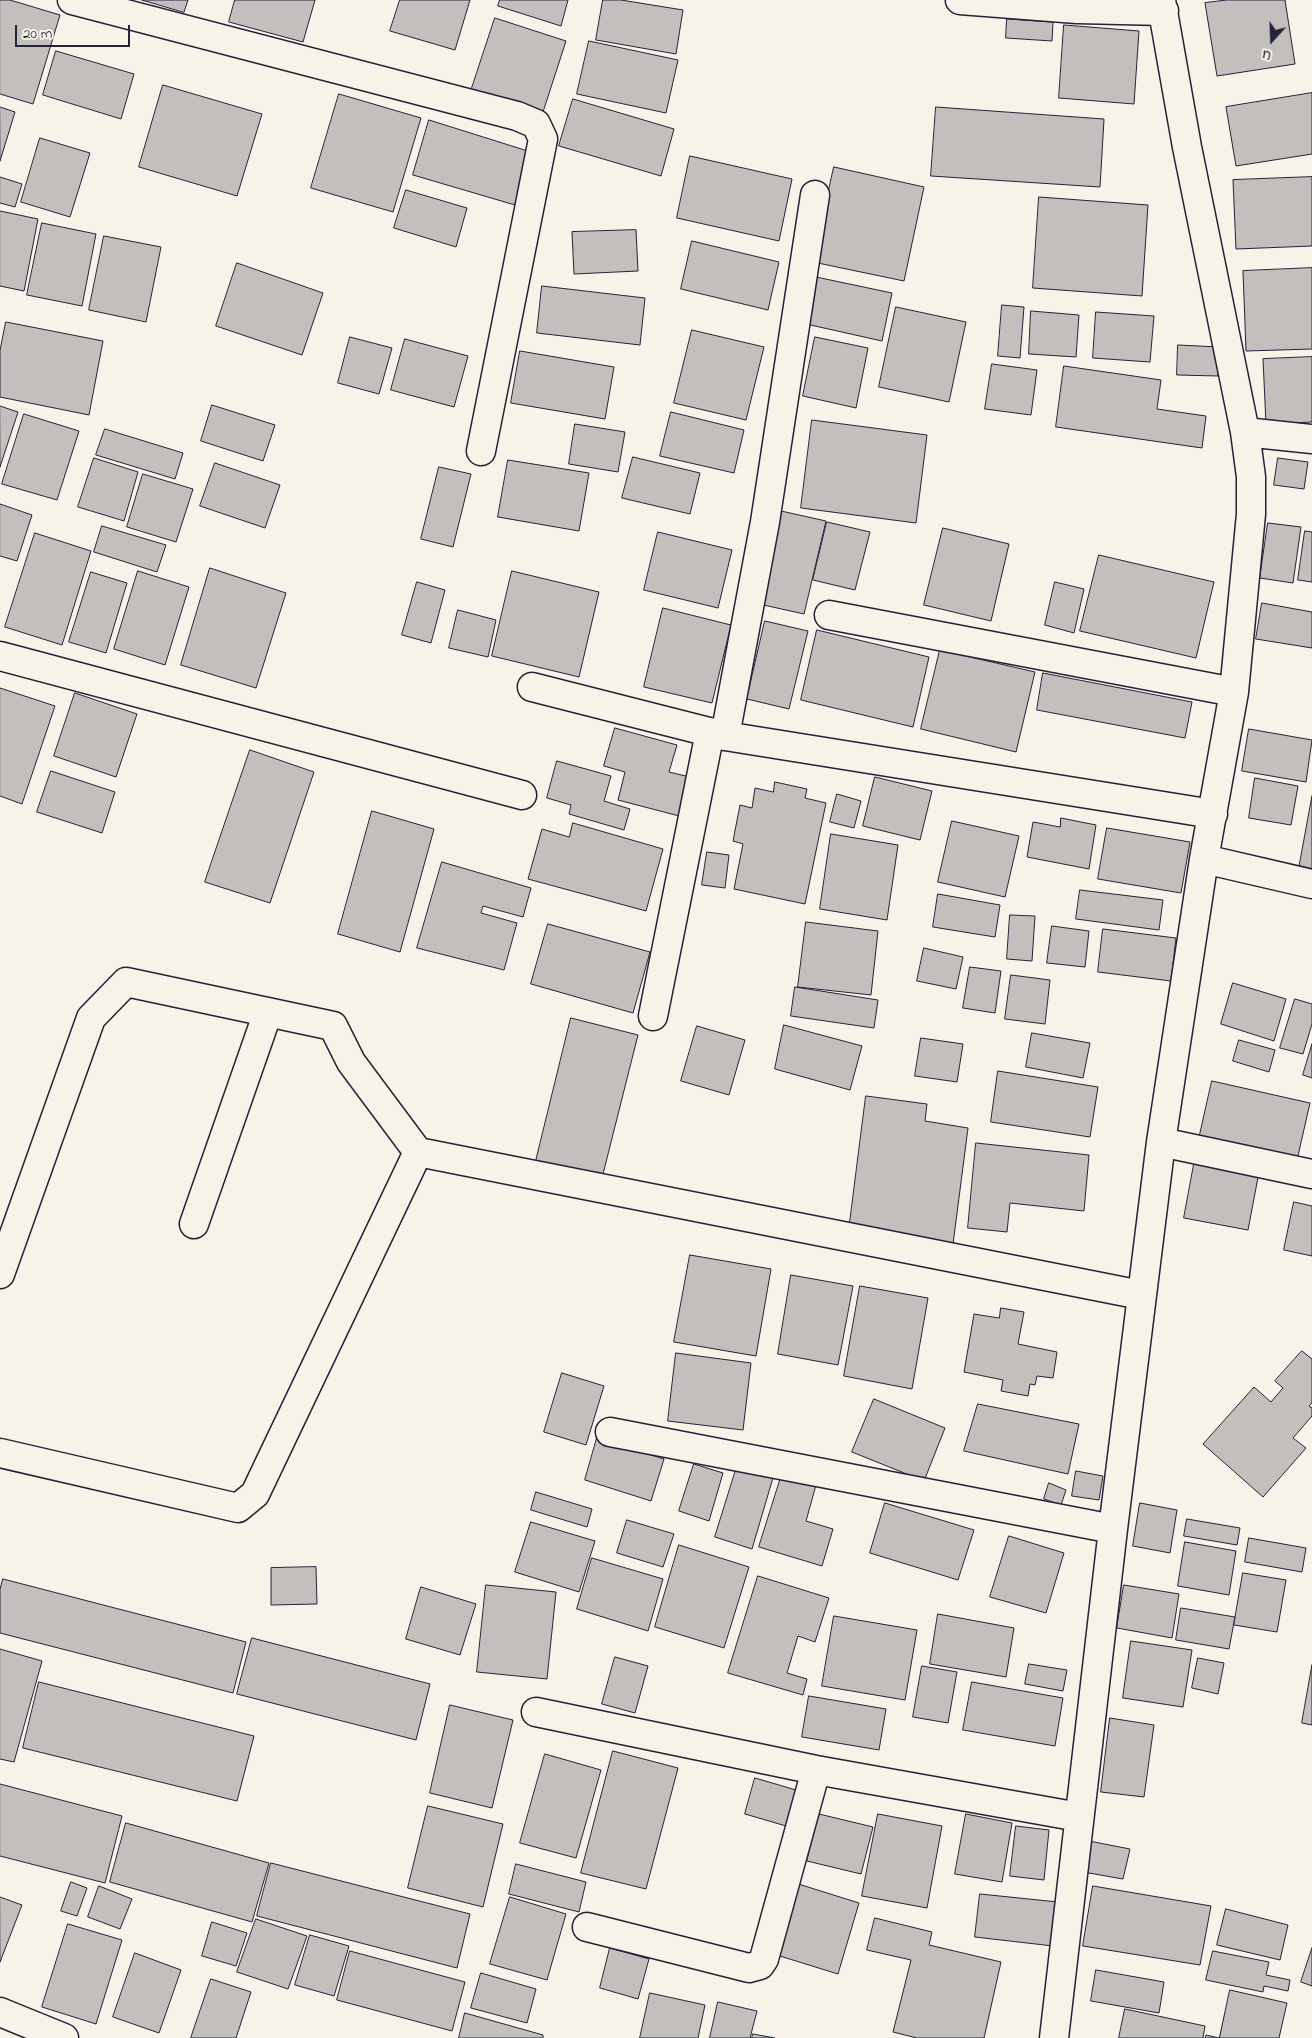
<!DOCTYPE html>
<style>
body{margin:0}
#map{position:relative;width:1312px;height:2038px;overflow:hidden;background:#f7f3e8;font-family:"Indie Flower",sans-serif}
canvas{display:block}
.north{position:absolute;left:1247px;top:15px;width:50px;height:50px;-webkit-text-stroke:4px #f7f3e8;paint-order:stroke;rotate:200deg;font-size:14px;font-weight:700;line-height:20px;text-align:center;color:#22223b}
.north::after{content:'';display:block;margin:auto;width:18px;height:22px;background:#22223b;clip-path:polygon(50% 0,100% 100%,50% 72%,0 100%)}
.scale{position:absolute;left:15px;top:25px;width:115px;height:22px;box-sizing:border-box;border:2px solid #22223b;border-top:0;padding-left:6px;font-size:15px;line-height:18px;white-space:nowrap;color:#22223b;-webkit-text-stroke:4px #f7f3e8;paint-order:stroke}
</style>
<div id="map">
<canvas width="1312" height="2038"></canvas>
<div class="north">U</div>
<div class="scale">20 m</div>
</div>
<script>
const ctx = document.querySelector('canvas').getContext('2d');
ctx.lineJoin = 'round';
function fillPath(path, color) {
  ctx.fillStyle = color;
  ctx.fill(path, 'evenodd');
}
function trace(path, color, width, dash) {
  ctx.strokeStyle = color;
  ctx.lineWidth = width;
  ctx.lineCap = dash ? 'butt' : 'round';
  ctx.setLineDash(dash || []);
  ctx.stroke(path);
}
const building = new Path2D(`
 M0 0H10L60 15 33 104 0 94Z
 M142 0H188L184 12Z
 M235 0H315L303 42 229 22Z
 M400 0H470L455 50 390 31Z
 M500 0H568L561 26 498 6Z
 M603 0H621L683 10 676 54 596 40Z
 M1227 0H1285L1295 64 1217 76 1205 3Z
 M495 18 566 41 542 115 471 91Z
 M1007 19 1053 22 1052 41 1006 38Z
 M1064 25 1139 31 1134 104 1059 98Z
 M589 41 678 60 666 113 577 94Z
 M56 51 134 74 121 119 43 95Z
 M163 85 262 114 237 196 139 167Z
 M1312 93V154L1236 166 1226 107Z
 M339 94 421 118 393 212 311 188Z
 M573 99 674 129 661 176 559 146Z
 M0 107 15 112 0 161Z
 M936 107 1104 119 1100 187 931 176Z
 M429 120 531 152 515 205 413 175Z
 M40 138 90 153 70 217 21 202Z
 M690 156 792 179 779 241 677 218Z
 M834 167 924 187 904 281 813 262Z
 M0 177 22 184 15 207 0 203Z
 M1312 177V246L1236 249 1233 180Z
 M406 190 467 208 456 247 394 228Z
 M1039 197 1148 205 1142 296 1033 288Z
 M0 211 38 219 24 291 0 286Z
 M42 223 96 234 82 306 27 295Z
 M636 230 638 271 574 274 572 232Z
 M104 236 161 247 146 322 89 310Z
 M692 241 779 262 768 310 681 289Z
 M237 263 323 293 302 355 216 326Z
 M1312 268V349L1246 351 1243 271Z
 M816 277 892 293 882 341 806 324Z
 M542 286 645 298 640 345 537 333Z
 M1002 305 1024 307 1020 358 998 356Z
 M896 307 966 322 949 402 879 387Z
 M1031 311 1079 315 1076 357 1029 354Z
 M1096 312 1154 316 1150 362 1093 358Z
 M6 322 103 341 89 415 0 397V351Z
 M692 330 764 347 746 420 674 403Z
 M350 337 392 348 379 394 338 383Z
 M815 337 868 348 856 408 803 396Z
 M405 339 468 356 454 407 391 390Z
 M1178 345 1219 347 1218 376 1177 375Z
 M520 351 614 367 605 419 511 403Z
 M1312 357V422L1266 424 1263 359Z
 M992 364 1037 370 1031 415 985 409Z
 M1064 366 1161 380 1157 409 1206 416 1202 448 1056 427Z
 M212 405 275 425 263 461 201 441Z
 M0 406 18 412 0 467Z
 M671 412 744 430 734 473 660 456Z
 M24 414 79 431 57 500 2 484Z
 M812 420 927 435 916 523 801 508Z
 M575 424 625 432 618 472 569 464Z
 M105 429 183 453 175 479 96 455Z
 M633 457 700 473 690 514 622 498Z
 M94 458 138 472 124 521 78 507Z
 M1278 458 1308 462 1304 489 1274 485Z
 M508 460 589 473 579 531 498 517Z
 M215 463 280 485 265 528 200 506Z
 M439 467 471 474 453 547 421 539Z
 M143 474 193 489 176 542 127 527Z
 M0 504 32 515 17 561 0 556Z
 M781 511 826 521 804 614 759 604Z
 M827 522 870 532 855 590 813 580Z
 M1268 523 1301 527 1293 583 1260 578Z
 M102 526 166 545 157 572 94 552Z
 M943 528 1009 544 991 621 924 605Z
 M1305 531 1312 532V582L1298 580Z
 M658 532 732 550 718 608 644 590Z
 M35 533 91 551 62 645 5 627Z
 M1099 555 1214 582 1196 658 1080 631Z
 M210 568 286 593 256 688 181 665Z
 M138 571 189 587 165 665 114 649Z
 M512 571 599 592 579 677 492 656Z
 M91 572 127 583 106 653 69 642Z
 M417 582 445 590 431 643 402 635Z
 M1055 582 1084 589 1074 633 1045 625Z
 M1262 603 1312 612V648L1256 639Z
 M663 608 731 625 712 703 644 687Z
 M458 610 496 620 488 657 449 648Z
 M765 621 808 631 789 709 747 699Z
 M817 630 929 657 913 727 801 700Z
 M940 650 1035 672 1016 752 921 729Z
 M1043 673 1192 702 1185 738 1037 710Z
 M0 688 55 706 22 804 0 796Z
 M75 693 137 714 116 777 54 756Z
 M615 728 677 745 669 772 694 778 683 817 618 800 625 772 604 766Z
 M1249 729 1312 740 1306 782 1242 771Z
 M250 750 314 772 270 903 205 882Z
 M557 761 611 776 604 801 630 809 624 830 569 814 571 805 547 798Z
 M51 771 115 792 102 833 37 812Z
 M875 777 932 791 920 840 863 826Z
 M1255 778 1298 786 1291 825 1249 818Z
 M775 782 807 789 805 798 826 803 805 904 734 889 743 844 733 841 740 805 752 808 755 788 773 792Z
 M837 794 861 801 854 828 830 822Z
 M1312 796V876L1298 874Z
 M372 811 434 829 400 952 338 934Z
 M1061 818 1096 825 1089 869 1027 857 1033 822 1060 827Z
 M952 821 1019 836 1005 897 938 882Z
 M573 823 663 849 646 911 528 879 542 829 569 837Z
 M1107 828 1190 842 1181 893 1098 879Z
 M831 834 898 845 887 920 820 909Z
 M707 852 729 855 725 888 702 885Z
 M442 862 531 888 523 917 483 906 481 913 517 923 504 970 417 948Z
 M1080 890 1163 900 1159 930 1076 919Z
 M938 894 1000 905 995 937 933 927Z
 M1010 915 1035 916 1032 961 1007 959Z
 M806 922 878 931 871 995 798 987Z
 M548 924 650 952 633 1013 531 984Z
 M1052 926 1089 931 1085 967 1047 963Z
 M1103 929 1176 938 1171 981 1098 972Z
 M924 948 963 957 956 989 917 981Z
 M970 967 1001 971 995 1013 963 1008Z
 M1011 975 1050 980 1045 1024 1005 1019Z
 M1233 983 1286 999 1274 1041 1221 1024Z
 M795 987 878 1000 874 1028 791 1016Z
 M1295 999 1312 1004V1024L1303 1054 1280 1048Z
 M571 1018 638 1035 602 1178 536 1161Z
 M784 1025 862 1046 850 1090 775 1069Z
 M697 1026 745 1040 729 1095 681 1081Z
 M1032 1033 1090 1043 1083 1078 1026 1067Z
 M921 1038 963 1044 957 1082 915 1076Z
 M1239 1040 1275 1050 1269 1072 1233 1061Z
 M1312 1044V1078L1303 1075Z
 M998 1071 1098 1087 1090 1137 991 1122Z
 M1212 1081 1310 1103 1297 1160 1199 1139Z
 M866 1096 927 1104 925 1121 968 1128 953 1244 849 1230Z
 M976 1143 1089 1155 1084 1211 1010 1203 1007 1232 968 1228Z
 M1195 1159 1259 1172 1248 1230 1184 1218Z
 M1294 1202 1312 1206V1256L1284 1250Z
 M690 1255 771 1269 756 1356 674 1342Z
 M791 1275 853 1286 838 1365 778 1354Z
 M860 1286 928 1298 912 1389 844 1376Z
 M1001 1308 1024 1312 1018 1344 1057 1352 1053 1378 1037 1376 1035 1385 1030 1384 1028 1396 1001 1391 1003 1380 964 1372 974 1314 999 1318Z
 M1302 1351 1312 1359V1403L1309 1406 1312 1408V1416L1293 1438 1306 1448 1263 1497 1203 1444 1254 1387 1271 1402 1283 1388 1275 1381Z
 M676 1353 751 1363 743 1430 668 1421Z
 M562 1373 604 1386 586 1445 544 1432Z
 M874 1399 945 1428 924 1481 852 1452Z
 M978 1404 1079 1424 1068 1474 964 1451Z
 M597 1438 664 1459 651 1501 585 1480Z
 M739 1460 775 1471 752 1549 715 1537Z
 M694 1464 723 1473 709 1521 679 1511Z
 M1076 1471 1103 1476 1099 1500 1072 1496Z
 M782 1474 816 1485 806 1521 833 1529 822 1566 759 1547Z
 M1049 1483 1066 1490 1061 1505 1044 1499Z
 M536 1492 592 1509 587 1527 531 1510Z
 M885 1503 974 1530 958 1580 870 1553Z
 M1140 1503 1177 1510 1170 1553 1133 1546Z
 M1187 1519 1240 1528 1237 1545 1184 1536Z
 M627 1520 674 1534 663 1567 617 1553Z
 M531 1522 595 1541 579 1592 515 1572Z
 M1009 1536 1064 1553 1046 1613 990 1597Z
 M1249 1538 1306 1548 1302 1572 1245 1562Z
 M1185 1542 1236 1551 1229 1595 1178 1586Z
 M679 1545 749 1567 724 1648 655 1627Z
 M592 1558 663 1579 648 1631 577 1609Z
 M316 1567 317 1604 271 1605V1568Z
 M1243 1573 1286 1580 1277 1632 1234 1625Z
 M758 1576 829 1598 815 1642 798 1636 787 1673 807 1679 803 1695 728 1673Z
 M3 1579 246 1642 233 1693 0 1633V1590Z
 M486 1585 556 1592 547 1679 477 1672Z
 M1124 1585 1179 1594 1172 1638 1117 1628Z
 M421 1587 476 1604 460 1655 406 1639Z
 M1181 1608 1235 1617 1229 1649 1176 1640Z
 M938 1614 1014 1628 1006 1677 930 1664Z
 M834 1616 917 1630 905 1700 822 1686Z
 M252 1638 430 1684 416 1740 237 1694Z
 M1131 1641 1192 1650 1183 1707 1123 1698Z
 M0 1649 42 1661 14 1762 0 1759Z
 M615 1657 648 1666 635 1713 602 1704Z
 M1198 1658 1224 1663 1218 1694 1192 1688Z
 M1029 1664 1067 1670 1063 1691 1025 1684Z
 M1312 1665V1725L1302 1723Z
 M922 1666 957 1672 948 1723 913 1717Z
 M39 1682 254 1736 237 1801 23 1748Z
 M972 1682 1063 1698 1055 1746 963 1730Z
 M809 1696 886 1709 879 1750 802 1737Z
 M450 1705 513 1720 492 1808 430 1793Z
 M1110 1718 1154 1725 1144 1797 1101 1792Z
 M613 1751 678 1768 646 1889 581 1873Z
 M545 1754 601 1770 576 1858 520 1843Z
 M755 1778 796 1790 786 1826 745 1814Z
 M0 1784 122 1816 105 1883 0 1856Z
 M428 1806 503 1824 483 1907 408 1888Z
 M819 1814 873 1827 861 1874 807 1861Z
 M878 1814 942 1826 927 1908 862 1896Z
 M966 1814 1012 1823 1002 1882 955 1874Z
 M126 1823 269 1863 252 1922 110 1882Z
 M1016 1826 1049 1830 1044 1880 1010 1876Z
 M1089 1841 1130 1849 1123 1879 1083 1872Z
 M271 1863 470 1914 457 1968 257 1916Z
 M516 1864 586 1882 579 1912 509 1894Z
 M71 1882 87 1888 77 1916 61 1911Z
 M792 1882 859 1903 838 1974 770 1953Z
 M99 1886 132 1899 120 1929 88 1917Z
 M1093 1886 1211 1906 1200 1965 1083 1946Z
 M980 1894 1058 1902 1053 1946 975 1937Z
 M0 1897 22 1905 0 1962Z
 M510 1897 566 1914 547 1980 490 1964Z
 M1226 1909 1288 1925 1280 1960 1217 1945Z
 M875 1918 932 1932 929 1945 1001 1962 984 2038H917L893 2032 911 1960 867 1950Z
 M256 1919 307 1936 288 1989 237 1972Z
 M212 1922 247 1933 236 1966 202 1956Z
 M68 1924 122 1940 96 2024 42 2007Z
 M310 1935 349 1946 334 1996 295 1985Z
 M610 1948 649 1959 638 1999 600 1988Z
 M1312 1948V1986L1301 1982Z
 M350 1951 465 1982 452 2031 337 2000Z
 M1213 1951 1269 1962 1266 1975 1290 1980 1288 1991 1264 1986 1263 1992 1206 1980Z
 M135 1953 181 1970 159 2033 113 2017Z
 M1096 1970 1164 1982 1159 2013 1091 2001Z
 M481 1973 536 1989 527 2023 471 2008Z
 M211 1979 251 1992 236 2038H191Z
 M1230 1990 1287 2003 1279 2038H1205L1206 2035 1219 2038Z
 M650 1993 705 2005 698 2038H640Z
 M718 2002 757 2011 750 2038H710Z
 M1125 2009 1205 2026 1203 2038H1119Z
 M465 2013 543 2035V2038H459Z
 M753 2034 775 2038H752Z`);
const minor = new Path2D(`
 M72 0 517 116 536 124 543 139 481 451
 M960 0 1077 9 1164 11
 M1245 432 1312 439
 M829 615 1234 692
 M0 656 522 795
 M532 687 725 736 1213 814
 M725 736 765 522 815 195
 M1204 859 1312 884
 M653 1016 710 732
 M1161 1142 1312 1174
 M194 1224 268 1012
 M0 1274 91 1018 126 982 333 1026 351 1062 418 1152 1141 1295
 M610 1432 1113 1529
 M0 1453 238 1508 255 1494 418 1152
 M536 1712 816 1770 1079 1817
 M587 1927 749 1968 760 1965 764 1959 816 1770
 M0 2012 64 2038
 M1054 2038 1113 1529 1161 1142 1204 859 1234 692 1251 514V477L1245 432 1187 147 1161 0`);
fillPath(building, '#c2bfbd');
trace(building, '#22223b', 1);
trace(minor, '#22223b', 31);
trace(minor, '#f7f3e8', 28);
</script>
